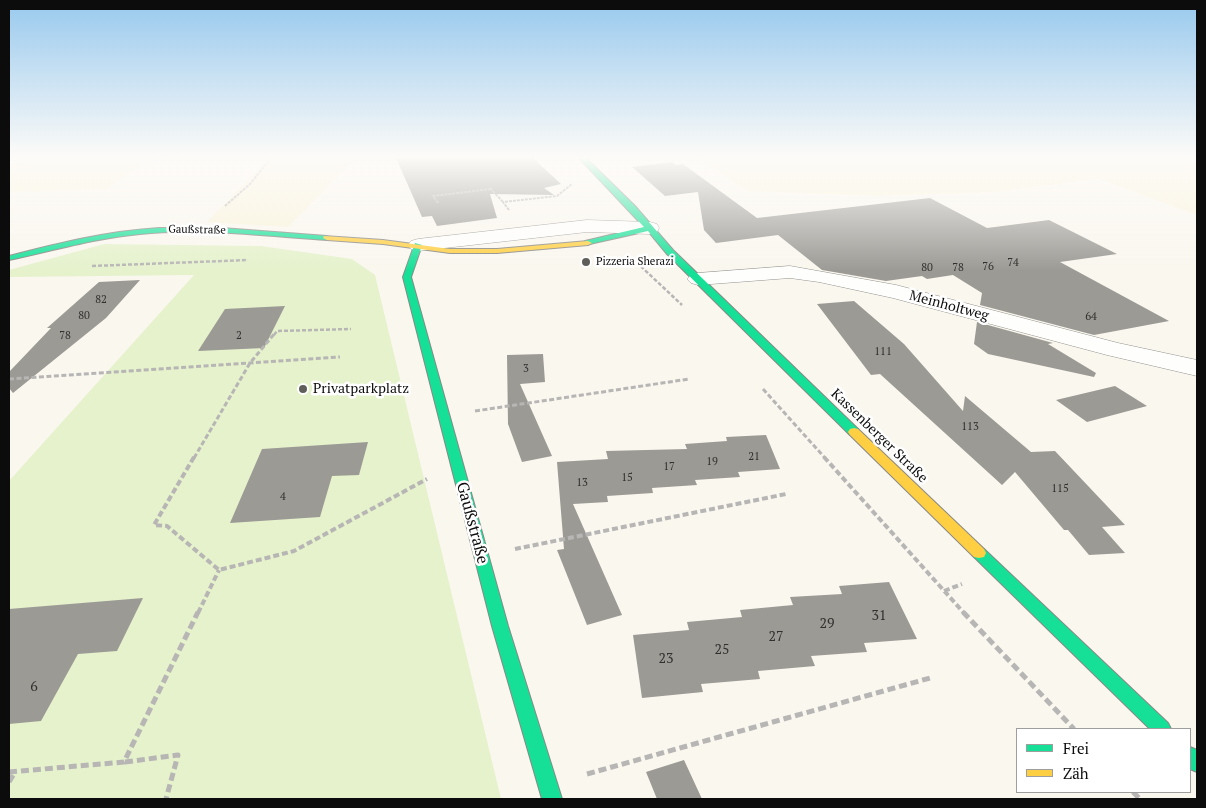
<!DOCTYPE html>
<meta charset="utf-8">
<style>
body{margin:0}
#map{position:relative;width:1206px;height:808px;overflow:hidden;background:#faf7ef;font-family:"PT Serif",serif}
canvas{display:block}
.frame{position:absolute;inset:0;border:10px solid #0c0c0c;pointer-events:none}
.legend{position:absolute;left:1016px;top:728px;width:175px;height:65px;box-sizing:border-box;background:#fff;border:1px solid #9e9e9e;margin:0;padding:6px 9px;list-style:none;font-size:15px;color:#0c0c0c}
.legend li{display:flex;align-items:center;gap:10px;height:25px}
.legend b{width:25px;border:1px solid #9e9e9e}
</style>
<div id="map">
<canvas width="1206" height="808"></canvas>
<div class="frame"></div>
<ul class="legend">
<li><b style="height:6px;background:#16e098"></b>Frei</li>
<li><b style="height:6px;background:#ffcf43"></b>Zäh</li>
</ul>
</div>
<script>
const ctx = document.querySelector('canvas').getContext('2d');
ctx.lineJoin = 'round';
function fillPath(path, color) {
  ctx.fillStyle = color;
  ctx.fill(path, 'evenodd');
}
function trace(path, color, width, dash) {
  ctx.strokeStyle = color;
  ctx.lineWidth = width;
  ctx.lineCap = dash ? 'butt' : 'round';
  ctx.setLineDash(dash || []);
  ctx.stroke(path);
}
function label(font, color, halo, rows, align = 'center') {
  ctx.font = font + ' "PT Serif",serif';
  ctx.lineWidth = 5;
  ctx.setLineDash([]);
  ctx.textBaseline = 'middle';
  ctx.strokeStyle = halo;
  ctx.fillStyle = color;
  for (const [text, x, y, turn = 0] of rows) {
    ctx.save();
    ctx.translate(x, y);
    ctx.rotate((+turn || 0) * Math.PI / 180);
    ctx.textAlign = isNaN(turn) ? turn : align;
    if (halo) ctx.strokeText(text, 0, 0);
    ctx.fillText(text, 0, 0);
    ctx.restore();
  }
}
const farmland = new Path2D(`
 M23 158H356L288 227 207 222 268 159 150 160 106 189 9 192V167Z
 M697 158H1197V215L1099 179 994 192 880 196 747 191Z`);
const green = new Path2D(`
 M104 244 261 246 352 259 375 275 501 799H9V481L194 275 9 277V270Z`);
const building = new Path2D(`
 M396 158H533L561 184 544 188 554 195 490 194 497 218 437 226 432 216 422 217Z
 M672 162 676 165 683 164 757 218 930 198 987 228 1049 220 1117 254 1060 262 1169 321 1094 335 980 305 982 293 953 275 927 279 922 276 886 281 822 270 778 235 716 243 704 230 698 192 665 196 632 167Z
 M140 280 106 318 13 393 9 388V372L51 328H47L99 282Z
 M854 301 904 344 963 411 965 396 1031 452 1055 451 1125 525 1102 527 1125 553 1089 555 1068 530H1064L1015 472 1002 485 880 374 871 375 817 304Z
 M285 306 264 348 198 351 225 309Z
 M977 322 1053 343 1048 344 1096 373 1094 377 988 354 974 344Z
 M543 354 545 382 520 384 552 456 522 462 508 424 507 355Z
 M1115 386 1147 406 1087 422 1056 400Z
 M766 435 780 469 738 472 740 477 695 480 697 485 652 488 653 493 607 496 608 502 573 504 622 615 587 625 557 550 564 549 557 462 608 459 606 451 687 449 685 444 727 441 726 437Z
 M368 442 359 475 332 476 320 517 230 523 262 449Z
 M889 582 917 639 864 643 867 652 811 656 815 666 758 671 760 679 701 684 703 692 642 698 633 635 689 630 687 622 742 617 740 610 793 605 790 597 842 594 839 586Z
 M143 598 117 651 78 654 41 721 9 724V609Z
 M684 760 702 799H657L646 772Z`);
const pathFar4 = new Path2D(`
 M490 188 503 202
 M438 203 433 196 491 189
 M225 206 250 184 271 158
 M509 210 503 202 557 196 572 184`);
const pathFar3 = new Path2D(`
 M632 258 682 305
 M92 266 248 260
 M274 335 277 331 351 329`);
const pathFar2 = new Path2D(`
 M9 379 340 357
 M763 389 825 458
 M475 411 689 379
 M194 458 250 363 275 333`);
const pathFar1 = new Path2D(`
 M194 457 154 525 167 526 219 570 294 551 427 479
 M824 457 964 613
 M515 549 786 494
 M944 591 962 584
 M198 613 219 570`);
const path = new Path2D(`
 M963 612 1074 729
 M125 762 178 755 166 799
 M9 772 124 762 198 612
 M587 774 930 678
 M9 782 15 772
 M1133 792 1140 799`);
const street = new Path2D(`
 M587 220 650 222 657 224 659 228 657 232 650 234 587 232 418 251 411 249 408 245 411 241 418 239Z
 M790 266 896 285 1118 343 1197 360V376L1107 355 893 298 819 282 790 278 698 285 691 283 687 279 691 275 698 273Z`);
const fast = new Path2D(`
 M579 158H586L635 206 673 250 858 429 860 432 858 435H850L667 254 648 231 585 245V241L644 227Z
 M159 228H222L327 236 331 238 327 240C265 236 202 228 140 234 95 238 52 251 9 260V256C59 243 108 231 159 228Z
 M415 243 422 245 411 277 508 626 562 799H542L492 626 403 277Z
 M979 548 984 549 1168 723 1171 729H1150L974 557 972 553 974 549Z
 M1190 747 1197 750V772L1190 769Z`);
const slow = new Path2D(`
 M324 236 383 240 450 249H497L588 241 592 243 588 245 497 253H450L383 244 327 240 323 238Z
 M854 428 858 429 984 549 986 553 984 557 979 558 974 557 850 435 848 432 850 429Z`);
const markers = [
 [586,262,5,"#5f5e5b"],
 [303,389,5,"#5f5e5b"]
];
const farStreetnames = [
 ["Gaußstraße",197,230,1]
];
const farPoinames = [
 ["Pizzeria Sherazi",596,262]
];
const numberNames = [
 ["74",1013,263],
 ["76",988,267],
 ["80",927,268],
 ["78",958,268],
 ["82",101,300],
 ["80",84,316],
 ["64",1091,317],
 ["78",65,336],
 ["2",239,336],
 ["111",883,352],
 ["3",526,369],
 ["113",970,427],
 ["21",754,457],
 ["19",712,462],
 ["17",669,467],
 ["15",627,478],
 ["13",582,483],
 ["115",1060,489],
 ["4",283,497]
];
const streetNames = [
 ["Meinholtweg",949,306,15],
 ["Kassenberger Straße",879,436,44]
];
const poiNames = [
 ["Privatparkplatz",313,389]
];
const nearNumbernames = [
 ["31",879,616],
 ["29",827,624],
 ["27",776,637],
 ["25",722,650],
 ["23",666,659],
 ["6",34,687]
];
const nearStreetnames = [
 ["Gaußstraße",472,523,75]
];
fillPath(farmland, '#f9f3da');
fillPath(green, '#e5f2cc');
fillPath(building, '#9c9a95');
trace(street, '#93928e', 1);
trace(fast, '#8a8885', 2);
trace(slow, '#8a8885', 2);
trace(pathFar4, '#b7b6b5', 2, [3, 1]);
trace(pathFar3, '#b7b6b5', 2.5, [4, 2]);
trace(pathFar2, '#b7b6b5', 3, [5, 2.5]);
trace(pathFar1, '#b7b6b5', 4, [6, 3]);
trace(path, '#b7b6b5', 5, [8, 4]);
fillPath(street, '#fefefd');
fillPath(fast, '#16e098');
fillPath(slow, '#ffcf43');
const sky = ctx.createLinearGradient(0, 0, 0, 271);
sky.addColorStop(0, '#98c9ee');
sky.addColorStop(0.58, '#fdfbf8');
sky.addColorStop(1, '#fdfbf800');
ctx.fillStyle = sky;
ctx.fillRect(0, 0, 1206, 271);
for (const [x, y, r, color] of markers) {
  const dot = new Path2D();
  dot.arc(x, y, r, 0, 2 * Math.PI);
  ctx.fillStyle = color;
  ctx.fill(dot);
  trace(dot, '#fff', 2);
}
label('11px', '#0c0c0c', '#fff', farStreetnames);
label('11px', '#0c0c0c', '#fff', farPoinames, 'left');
label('11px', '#30302e', null, numberNames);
label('14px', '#0c0c0c', '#fff', streetNames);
label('14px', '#0c0c0c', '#fff', poiNames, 'left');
label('14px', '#30302e', null, nearNumbernames);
label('16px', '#0c0c0c', '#fff', nearStreetnames);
</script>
